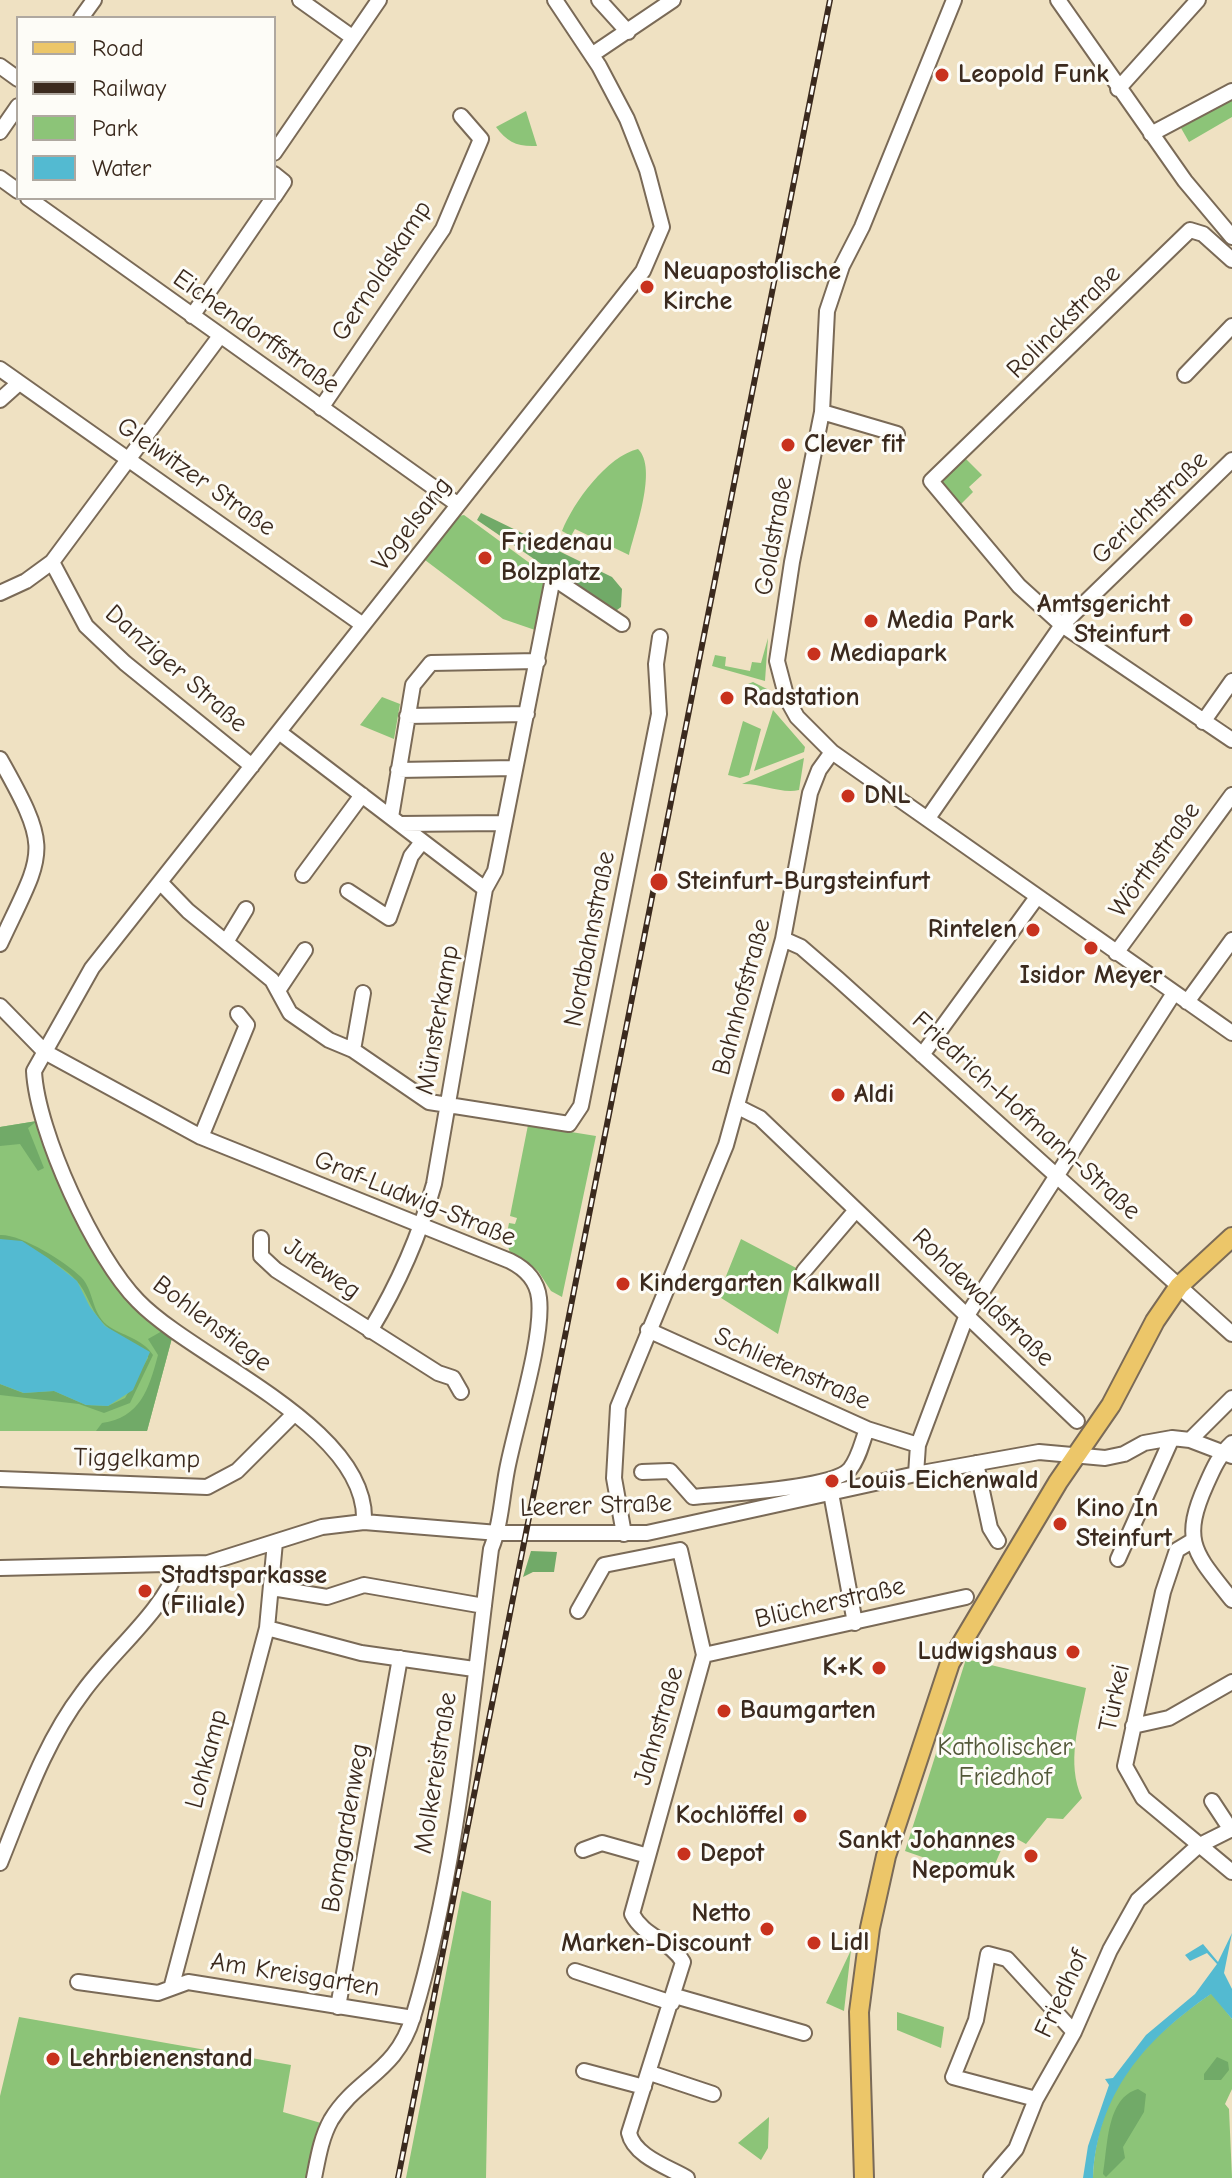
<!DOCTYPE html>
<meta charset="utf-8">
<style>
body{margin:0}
#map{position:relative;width:1232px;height:2178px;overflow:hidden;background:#efe1c2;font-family:"Comic Neue",sans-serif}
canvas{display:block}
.legend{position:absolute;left:16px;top:16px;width:260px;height:184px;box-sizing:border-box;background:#fdfcf7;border:2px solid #afa8a0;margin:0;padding:10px 14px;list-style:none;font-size:24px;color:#3b2a1e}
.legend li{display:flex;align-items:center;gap:16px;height:40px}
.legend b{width:40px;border:2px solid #afa8a0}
</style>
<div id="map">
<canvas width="1232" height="2178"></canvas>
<ul class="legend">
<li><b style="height:10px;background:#ecc669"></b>Road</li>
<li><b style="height:10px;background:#3b2a1e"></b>Railway</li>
<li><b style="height:22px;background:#8cc478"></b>Park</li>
<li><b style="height:22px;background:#53bad1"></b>Water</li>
</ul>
</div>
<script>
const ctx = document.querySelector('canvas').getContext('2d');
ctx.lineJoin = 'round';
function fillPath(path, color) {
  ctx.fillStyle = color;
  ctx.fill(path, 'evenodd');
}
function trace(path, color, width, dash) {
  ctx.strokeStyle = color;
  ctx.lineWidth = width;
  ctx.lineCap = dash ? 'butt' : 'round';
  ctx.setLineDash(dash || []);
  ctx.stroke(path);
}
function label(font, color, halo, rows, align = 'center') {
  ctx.font = font + ' "Comic Neue",sans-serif';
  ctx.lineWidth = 6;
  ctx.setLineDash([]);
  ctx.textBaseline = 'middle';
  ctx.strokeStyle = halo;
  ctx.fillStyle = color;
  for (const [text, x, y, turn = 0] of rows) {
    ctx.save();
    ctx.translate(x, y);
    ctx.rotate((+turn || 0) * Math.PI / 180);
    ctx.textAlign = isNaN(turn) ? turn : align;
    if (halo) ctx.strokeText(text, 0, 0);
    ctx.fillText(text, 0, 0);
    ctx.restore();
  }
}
const green = new Path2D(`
 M1232 99V117L1189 142 1181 128Z
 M526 111 537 146C517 147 507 142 496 127Z
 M638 449C658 468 635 530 629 555L575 529 571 536 562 531C573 503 607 456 638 449Z
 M965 458 982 475 969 487 973 492 959 506 941 481Z
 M464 515 546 575 535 630 503 619 425 560 459 516Z
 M768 638 765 681 712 666 715 655 726 657 725 666 750 671 752 662 761 663Z
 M753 682 767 689 771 700 766 706 749 701 748 684Z
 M382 697 400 704 394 739 360 725Z
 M773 710 805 747 804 752 754 771Z
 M743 721 761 729 749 775 740 778 728 775Z
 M804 758 799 790C781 794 760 783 742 784Z
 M37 1121 54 1165 135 1304 172 1338 147 1431H0V1127Z
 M528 1125 596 1136 562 1297 551 1291 538 1271 510 1253 506 1239 509 1223 515 1224 517 1218 510 1216Z
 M741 1239 800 1270 791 1282 778 1334 718 1296Z
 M966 1659 1086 1688C1079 1724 1066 1763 1082 1798L1063 1819 1047 1818 1026 1844 1008 1834 988 1880 905 1851Z
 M462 1891 491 1901 486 2178H406Z
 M851 1950 844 2011 826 2003Z
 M1212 1993 1232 2019V2089L1225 2104 1229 2109 1232 2178H1093C1097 2090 1143 2041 1212 1993Z
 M897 2012 944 2027 941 2048 897 2030Z
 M19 2017 291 2065 283 2112 321 2123 309 2178H0V2096Z
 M769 2117 768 2148 761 2160 738 2143Z`);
const forest = new Path2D(`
 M481 513 612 577 622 589 621 607 613 613 477 520Z
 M37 1121 28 1128 44 1168 38 1171 20 1144 0 1146V1127Z
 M0 1235C21 1234 66 1262 81 1277 94 1290 91 1312 107 1325 122 1336 142 1338 153 1355L130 1403 104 1413 79 1404 0 1395V1384L23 1393 54 1391 86 1405 108 1406 125 1398 148 1358V1351H142C131 1339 117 1336 106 1326 92 1314 90 1299 80 1285 63 1262 26 1248 0 1239Z
 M164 1330 172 1338 147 1431H96L102 1423C140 1418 149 1389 158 1355L148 1339Z
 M531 1551 557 1552 554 1572H533L523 1577Z
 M1217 2057 1228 2062 1229 2070 1221 2080H1204V2074Z
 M1138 2089 1146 2094 1144 2112 1123 2147 1125 2158 1106 2177 1103 2174C1108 2147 1106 2098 1138 2089Z`);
const water = new Path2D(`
 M0 1239 22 1241 48 1258 77 1281 90 1307 105 1326 150 1352 133 1390 108 1406 86 1405 54 1391 24 1393 0 1384Z
 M1232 1933 1224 1973 1232 1989V2019L1211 1994C1145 2039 1097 2094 1093 2178H1083L1088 2146 1109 2085 1105 2079 1113 2078 1146 2035 1195 1994 1217 1964 1207 1953 1190 1961 1185 1955 1203 1944 1218 1962Z`);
const minor = new Path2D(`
 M300 0 352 37
 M599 0 628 32
 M954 0 862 227 842 266 827 311 822 412 792 562 777 661 787 699 797 717 832 752 1232 1033
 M1058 0 1185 181 1232 237
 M81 18 94 0
 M593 54 673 0
 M0 66 18 79
 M1118 89 1198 0
 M0 132 18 106
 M1151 134 1232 91
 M274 153 379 0
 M274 174 284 182 274 197
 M0 178 18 191
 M28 198 457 504
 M1232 260 1203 234 1190 230 931 481 1019 586 1062 625 1232 740
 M192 316 273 198
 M0 369 363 625
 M1185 375 1232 326
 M0 400 19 383
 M321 408 443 229 481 139 461 116
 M822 412 897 434
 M52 562 86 626 125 663 252 766
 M0 593 26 581 52 562 220 336
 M407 716 527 714
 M1203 722 1232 681
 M279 732 485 889
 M0 759C53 853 44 850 0 944
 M398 770 515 768
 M391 817 413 685 431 663 538 661
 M928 818 1062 625 1232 460
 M400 824 503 823
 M303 875 362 795
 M160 882 188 911 272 980 290 1013 329 1040 353 1050 429 1102 569 1124 581 1106 659 714 656 664 660 637
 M348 891 389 918 411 856 422 842
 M783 939 801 947 838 979 1232 1334
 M226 942 246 909
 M1116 953 1232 795
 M279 989 305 950
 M1187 1002 1232 940
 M0 1006 45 1052 201 1137 510 1261C526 1269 537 1280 539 1298 544 1338 515 1427 507 1470 502 1496 501 1524 491 1549 471 1703 458 1868 413 2017 396 2073 357 2077 331 2120 321 2138 318 2158 314 2178
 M353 1050 363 993
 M922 1055 1037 897
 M738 1107 760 1118 1077 1421
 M201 1137 247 1025 238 1014
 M261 1238V1256L276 1270 438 1373 453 1378 461 1392
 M804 1271 856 1210
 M648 1330 867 1429 918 1445
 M370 1331C399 1283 419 1238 434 1184L485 889 495 871 553 578 622 624
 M1190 1440 1232 1398
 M1232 1443C1219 1455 1213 1469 1206 1485 1180 1543 1196 1554 1232 1600
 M976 1463 990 1528 998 1541
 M642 1472 670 1471 693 1497C722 1494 833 1489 850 1469 859 1458 862 1442 867 1429
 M916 1474 918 1445 966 1317 1174 993
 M0 1479 207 1487 237 1471 293 1415
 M831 1493 855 1623
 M364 1522C369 1427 195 1360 138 1301 95 1258 37 1132 34 1071L92 968 643 271 662 227 647 170 627 119 599 66 555 0
 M624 1534 614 1478 618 1407 726 1145 783 939 810 793 819 770 832 752
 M1192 1541 1177 1550 1163 1592 1125 1766 1143 1798 1232 1872
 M1118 1559 1172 1438
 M0 1568 208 1563 322 1527 364 1522 498 1533H647L916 1474 1039 1452 1105 1458 1124 1454 1144 1443 1172 1438 1190 1440 1232 1456
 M272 1588 327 1597 364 1585 484 1606
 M578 1611 604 1565 680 1550 704 1655 632 1914C644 1937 670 1940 683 1962L629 2133C634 2156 668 2167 687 2178
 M267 1628 361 1653 474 1669
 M704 1655 966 1597
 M1133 1726 1169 1718 1232 1682
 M1212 1801 1231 1830
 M583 1850 602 1843 648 1856
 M0 1863C24 1804 44 1743 83 1692 114 1649 160 1615 180 1565
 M575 1971 672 2003
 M78 1982 158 1993 188 1982 413 2018
 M172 1985 267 1628 275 1542
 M675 1996 804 2033
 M338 2007 400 1658
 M584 2071 644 2087
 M650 2073 713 2094
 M1036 2099 953 2077 976 2020 988 1954 1007 1959 1074 2032
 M991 2178 1016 2149 1036 2099 1074 2032 1110 1950 1138 1900 1198 1846 1232 1829`);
const major = new Path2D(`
 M864 2178 859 2012 870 1928 886 1856 950 1663 1058 1482 1111 1405 1155 1321 1179 1286 1232 1237`);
const rail = new Path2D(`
 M398 2178 830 0`);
const markers = [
 [942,75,8,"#c8321e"],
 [647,287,8,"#c8321e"],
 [788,445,8,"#c8321e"],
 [485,558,8,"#c8321e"],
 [1186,620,8,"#c8321e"],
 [871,621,8,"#c8321e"],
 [814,654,8,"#c8321e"],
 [727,698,8,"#c8321e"],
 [848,796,8,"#c8321e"],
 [659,882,10,"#c8321e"],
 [1033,930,8,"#c8321e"],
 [1091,948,8,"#c8321e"],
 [838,1095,8,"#c8321e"],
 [623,1284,8,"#c8321e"],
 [832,1481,8,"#c8321e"],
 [1060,1524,8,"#c8321e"],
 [145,1591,8,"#c8321e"],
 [1073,1652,8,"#c8321e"],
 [879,1668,8,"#c8321e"],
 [724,1711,8,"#c8321e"],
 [800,1816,8,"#c8321e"],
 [684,1854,8,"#c8321e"],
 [1031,1856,8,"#c8321e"],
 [767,1929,8,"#c8321e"],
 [814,1943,8,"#c8321e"],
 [53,2059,8,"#c8321e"]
];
const poiNames = [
 ["Leopold Funk",958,75],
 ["Neuapostolische",663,272],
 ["Kirche",663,302],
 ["Clever fit",804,445],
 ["Friedenau",501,543],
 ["Bolzplatz",501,573],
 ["Amtsgericht",1170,605,"right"],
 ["Steinfurt",1170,635,"right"],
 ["Media Park",887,621],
 ["Mediapark",830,654],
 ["Radstation",743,698],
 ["DNL",864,796],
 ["Steinfurt-Burgsteinfurt",677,882],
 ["Rintelen",1017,930,"right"],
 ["Isidor Meyer",1091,976,"center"],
 ["Aldi",854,1095],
 ["Kindergarten Kalkwall",639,1284],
 ["Louis Eichenwald",848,1481],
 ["Kino In",1076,1509],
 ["Steinfurt",1076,1539],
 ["Stadtsparkasse",161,1576],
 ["(Filiale)",161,1606],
 ["Ludwigshaus",1057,1652,"right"],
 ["K+K",863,1668,"right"],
 ["Baumgarten",740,1711],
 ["Kochlöffel",784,1816,"right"],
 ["Sankt Johannes",1015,1841,"right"],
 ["Nepomuk",1015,1871,"right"],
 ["Depot",700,1854],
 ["Netto",751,1914,"right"],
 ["Marken-Discount",751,1944,"right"],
 ["Lidl",830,1943],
 ["Lehrbienenstand",69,2059]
];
const streetNames = [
 ["Gernoldskamp",382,271,-57],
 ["Rolinckstraße",1064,322,-45],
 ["Eichendorffstraße",256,332,35],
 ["Gleiwitzer Straße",196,477,35],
 ["Gerichtstraße",1150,508,-44],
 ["Vogelsang",412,524,-52],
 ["Goldstraße",774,536,-80],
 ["Danziger Straße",176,669,41],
 ["Wörthstraße",1155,860,-54],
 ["Nordbahnstraße",590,939,-79],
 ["Bahnhofstraße",742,997,-75],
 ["Münsterkamp",438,1020,-80],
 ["Friedrich-Hofmann-Straße",1026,1116,42],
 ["Graf-Ludwig-Straße",415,1199,22],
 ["Juteweg",322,1269,35],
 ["Rohdewaldstraße",983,1298,44],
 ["Bohlenstiege",212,1324,37],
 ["Schlietenstraße",792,1369,24],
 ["Tiggelkamp",137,1459,1],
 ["Leerer Straße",596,1506,-2],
 ["Blücherstraße",830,1603,-13],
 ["Türkei",1115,1698,-78],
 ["Jahnstraße",659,1726,-74],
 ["Lohkamp",207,1759,-75],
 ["Molkereistraße",436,1773,-81],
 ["Bomgardenweg",346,1828,-80],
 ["Am Kreisgarten",295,1975,9],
 ["Friedhof",1062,1994,-65]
];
const parkNames = [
 ["Katholischer",1005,1748],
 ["Friedhof",1005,1778]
];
fillPath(green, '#8cc478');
fillPath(forest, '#71aa68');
fillPath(water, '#53bad1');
trace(minor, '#7a6a57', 18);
trace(major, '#7a6a57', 22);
trace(minor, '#fff', 14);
trace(major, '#ecc669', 18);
trace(rail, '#3b2a1e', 6);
trace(rail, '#fdfcf7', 3, [9]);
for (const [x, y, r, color] of markers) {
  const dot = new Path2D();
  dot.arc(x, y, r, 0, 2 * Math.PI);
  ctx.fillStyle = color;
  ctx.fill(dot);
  trace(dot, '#fdfcf7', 3);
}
label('bold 26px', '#3b2a1e', '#fdfcf7', poiNames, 'left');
label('26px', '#3b2a1e', '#fdfcf7', streetNames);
label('26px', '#535839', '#fdfcf7', parkNames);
</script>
